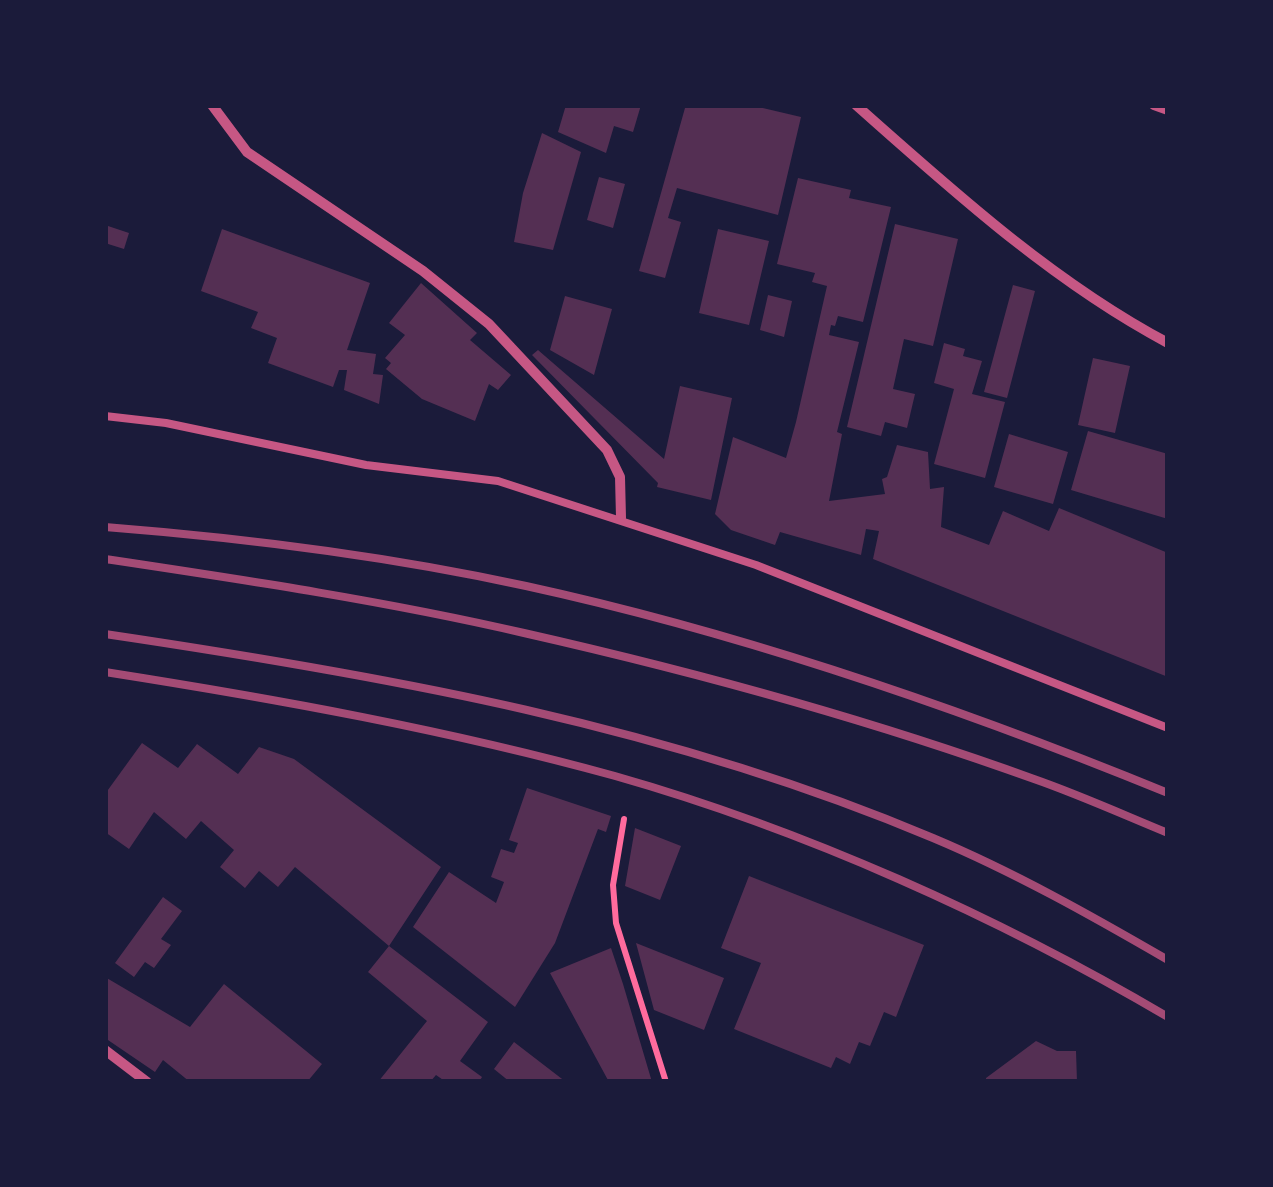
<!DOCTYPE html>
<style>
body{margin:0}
#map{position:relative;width:1273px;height:1187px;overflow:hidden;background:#1b1b3a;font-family:"Noto Serif",serif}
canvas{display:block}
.frame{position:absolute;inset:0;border:108px solid #1b1b3a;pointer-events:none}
</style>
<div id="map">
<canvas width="1273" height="1187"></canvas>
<div class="frame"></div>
</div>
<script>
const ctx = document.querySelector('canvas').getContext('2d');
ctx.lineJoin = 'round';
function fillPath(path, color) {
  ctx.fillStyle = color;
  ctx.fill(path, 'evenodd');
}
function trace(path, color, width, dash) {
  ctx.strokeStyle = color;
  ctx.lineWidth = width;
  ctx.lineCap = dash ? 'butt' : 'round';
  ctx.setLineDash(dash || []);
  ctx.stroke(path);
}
const building = new Path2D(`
 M566 105H641L633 132 614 126 606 153 558 132Z
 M679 105H750L801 117 778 215 677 188 668 218 681 222 665 278 639 271 685 108Z
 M542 133 581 152 553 250 514 242 523 193Z
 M599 177 625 184 613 228 587 220Z
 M798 178 851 190 849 198 891 207 863 322 838 316 835 326 831 325 829 335 859 342 837 432 842 434 829 501 885 494 882 479 887 477 897 445 928 452 930 489 944 487 941 527 989 545 1003 511 1049 531 1059 508 1168 553V677L873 559 879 531 866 529 861 555 780 532 775 545 731 530 715 514 733 437 786 458 796 422 827 286 812 282 815 273 777 264Z
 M895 224 958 239 933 346 904 339 893 389 915 394 907 428 885 422 881 436 847 427Z
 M105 225 129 233 124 249 105 243Z
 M222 229 370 283 347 350 376 354 373 374 383 375 379 404 344 390 347 370H339L333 387 268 363 277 338 251 328 258 312 201 291Z
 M718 229 769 241 749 325 699 313Z
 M421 283 477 333 470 340 511 375 498 390 489 384 475 421 422 399 386 369 391 363 385 358 405 335 389 323Z
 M1013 285 1035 291 1007 398 984 392Z
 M768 295 792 301 784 337 760 330Z
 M565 296 612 309 594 375 550 350Z
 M944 343 965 349 963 356 982 361 972 394 1005 402 985 478 934 464 954 389 934 383Z
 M538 350 664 459 680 386 732 398 711 500 657 487 658 483 532 355Z
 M1093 358 1130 366 1115 433 1078 425Z
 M1088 431 1168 454V519L1071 490Z
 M1009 434 1068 452 1053 504 994 487Z
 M142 743 178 768 197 744 238 774 259 747 294 759 441 867 389 946 295 867 278 887 259 871 245 888 220 867 234 850 201 821 186 839 154 812 129 849 105 832V794Z
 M527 788 611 816 606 832 598 829 555 943 515 1007 413 927 449 872 496 903 504 882 491 877 501 849 514 853 518 843 509 840Z
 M635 828 681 846 660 900 625 886Z
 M749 876 924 945 896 1017 884 1012 870 1046 859 1042 850 1064 836 1057 831 1068 734 1029 761 963 721 948Z
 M163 897 182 911 161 939 171 945 154 968 145 962 134 977 115 963Z
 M636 943 724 978 704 1030 654 1010Z
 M389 946 488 1022 460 1061 482 1077 479 1082H446L436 1075 430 1082H378L427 1021 368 972Z
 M611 948 623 984 652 1082H609L550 973Z
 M105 977 190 1027 224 984 322 1064 307 1082H190L163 1060 155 1072 105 1038Z
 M1036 1041 1057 1051H1076L1077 1082H986V1078Z
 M514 1042 566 1082H510L494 1069Z`);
const path = new Path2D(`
 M624 819 613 885 616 923 666 1082`);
const service = new Path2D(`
 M105 416 166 423 366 465 498 481 756 565 1168 728`);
const minor = new Path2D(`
 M212 105 247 152 423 271 489 324 607 450 620 477 621 518
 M856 105C953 191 1053 282 1168 343
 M1154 105 1168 110
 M105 1050 147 1082`);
const rail = new Path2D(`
 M105 527C245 538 388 556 526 586 746 634 960 708 1168 793
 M105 559C245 580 386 601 524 633 696 672 868 719 1034 779 1080 795 1124 815 1168 833
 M105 634C388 676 668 726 933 838 1014 872 1092 916 1168 960
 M105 672C277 699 448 730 615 776 805 830 998 917 1168 1017`);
fillPath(building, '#542f53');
trace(path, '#ff6b9d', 6);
trace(service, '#c65784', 8);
trace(minor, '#c65784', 10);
trace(rail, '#a44b75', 8);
</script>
